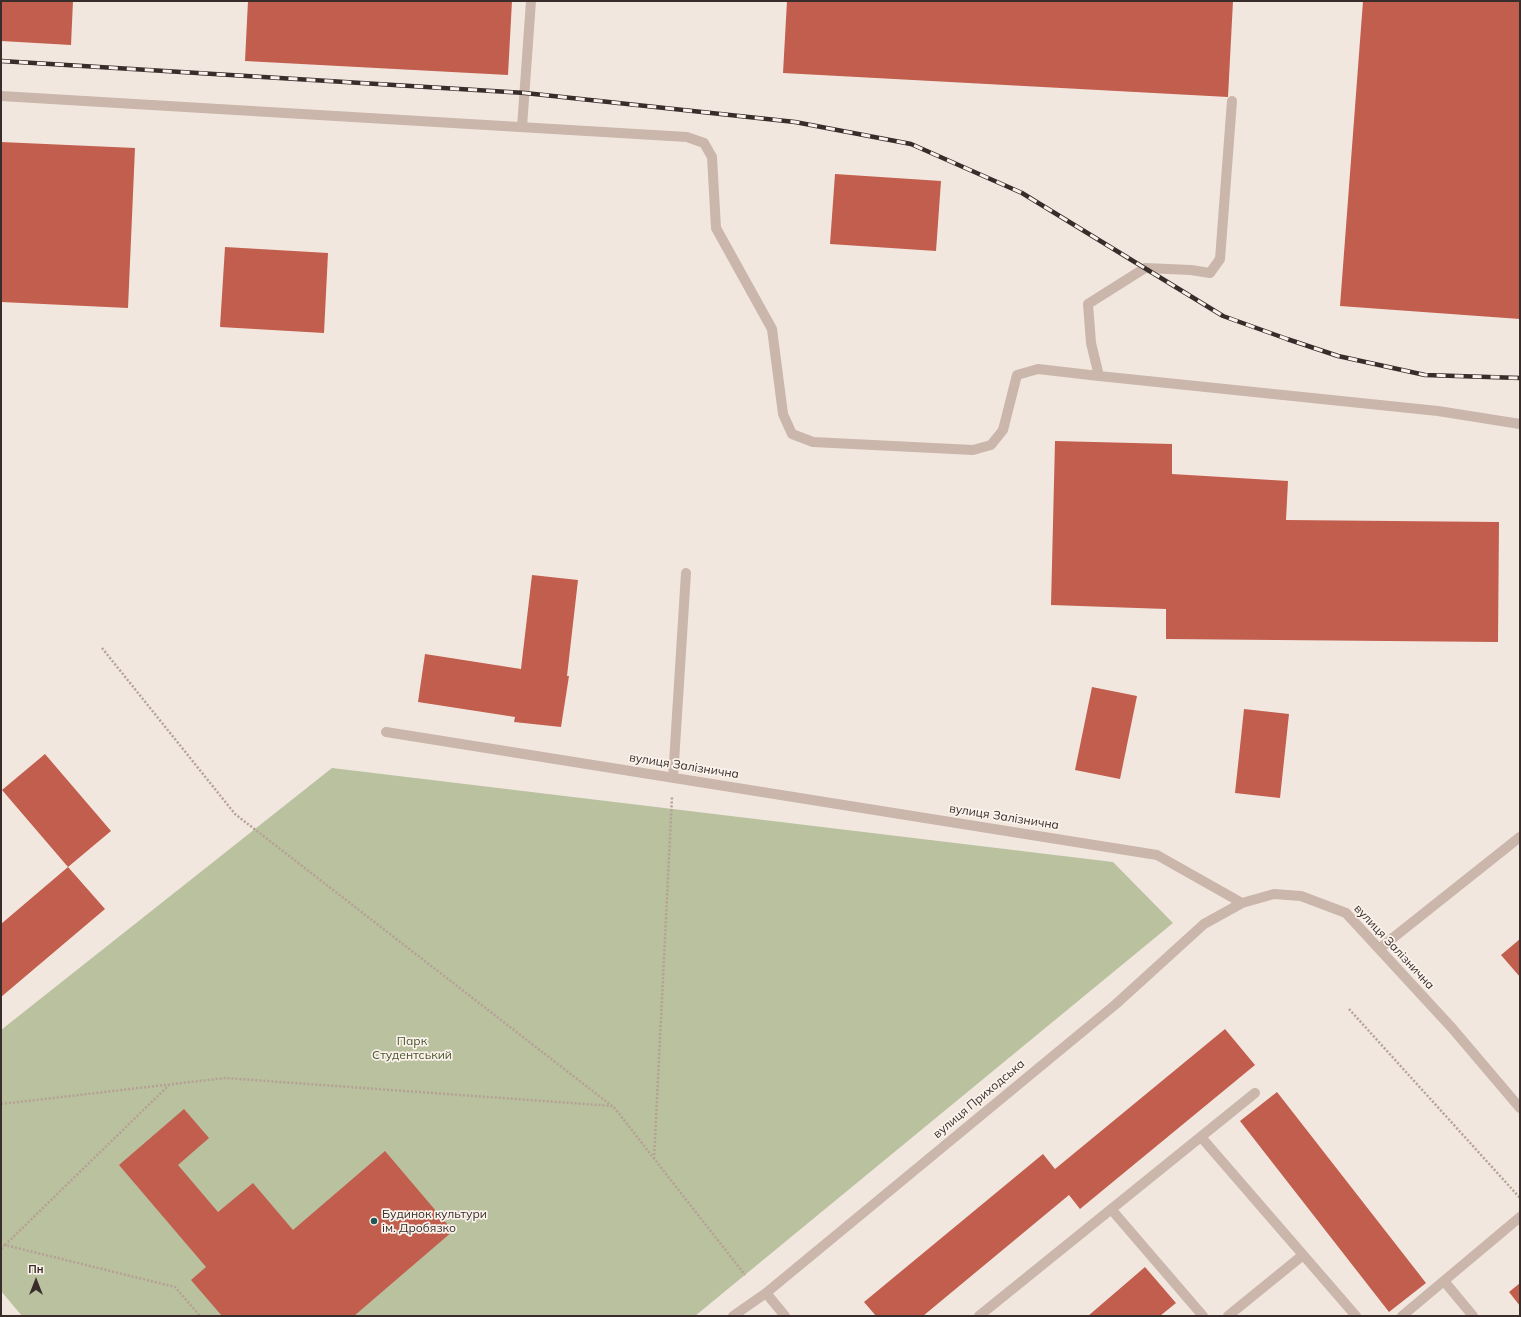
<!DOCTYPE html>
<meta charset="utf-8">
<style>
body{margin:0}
#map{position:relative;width:1521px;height:1317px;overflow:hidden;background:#f2e7df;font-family:Mulish,sans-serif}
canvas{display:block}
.frame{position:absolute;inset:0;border:2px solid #382d2a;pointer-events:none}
.north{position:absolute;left:16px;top:1261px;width:40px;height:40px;-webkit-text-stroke:3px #faf2eb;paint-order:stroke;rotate:0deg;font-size:11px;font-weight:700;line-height:16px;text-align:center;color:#382d2a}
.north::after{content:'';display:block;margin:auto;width:14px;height:18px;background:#382d2a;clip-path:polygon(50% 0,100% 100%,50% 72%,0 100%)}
</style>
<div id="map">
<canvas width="1521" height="1317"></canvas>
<div class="frame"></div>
<div class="north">Пн</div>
</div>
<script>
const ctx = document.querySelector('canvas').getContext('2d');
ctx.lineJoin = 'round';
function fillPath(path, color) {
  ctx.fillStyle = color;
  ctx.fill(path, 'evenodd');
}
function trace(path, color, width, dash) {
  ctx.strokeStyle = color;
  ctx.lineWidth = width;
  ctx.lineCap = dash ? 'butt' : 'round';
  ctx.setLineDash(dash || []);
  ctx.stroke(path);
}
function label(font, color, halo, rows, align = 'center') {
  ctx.font = font + ' Mulish,sans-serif';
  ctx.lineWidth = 3.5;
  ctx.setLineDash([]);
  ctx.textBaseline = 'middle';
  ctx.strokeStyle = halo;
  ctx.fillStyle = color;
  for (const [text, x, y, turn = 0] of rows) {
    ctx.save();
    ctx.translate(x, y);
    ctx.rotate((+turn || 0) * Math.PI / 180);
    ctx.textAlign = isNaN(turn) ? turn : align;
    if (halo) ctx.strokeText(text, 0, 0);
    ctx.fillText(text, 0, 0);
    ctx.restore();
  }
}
const green = new Path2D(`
 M332 768 1113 862 1173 923 695 1316H22L1 1291V1030Z`);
const building = new Path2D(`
 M1 1H73L71 45 1 41Z
 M248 1H512L508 75 245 61Z
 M787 1H1233L1228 97 783 73Z
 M1363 1H1520V319L1340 306Z
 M1 142 135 148 128 308 1 302Z
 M835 174 941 181 936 251 830 244Z
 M225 247 328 253 324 333 220 327Z
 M1055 441 1172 444V474L1288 481 1286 520 1499 522 1498 642 1166 639V609L1051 605Z
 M532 575 578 580 567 676H569L561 727 514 722 515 717 418 702 425 654 521 669Z
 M1092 687 1137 696 1120 779 1075 770Z
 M1244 709 1289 714 1280 798 1235 793Z
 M45 754 111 831 68 867 2 790Z
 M68 867 105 909 1 997V924Z
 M1520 939V977L1501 955Z
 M1225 1029 1255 1065 1080 1209 1069 1195 923 1316H876L864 1302 1043 1154 1055 1169Z
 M1277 1092 1426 1283 1389 1312 1240 1121Z
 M184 1109 209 1138 178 1165 218 1212 253 1183 293 1230 385 1151 453 1231 354 1316H222L191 1280 206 1267 119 1165Z
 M1145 1267 1176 1303 1160 1316H1088Z
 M1520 1283V1306L1509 1292Z`);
const path = new Path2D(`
 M102 648 235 814 612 1106
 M1349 1009 1520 1198
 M1 1104 225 1078 613 1106 745 1275
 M654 1159 672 797
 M5 1245 169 1085
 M1 1249 5 1245 175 1287 200 1316`);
const minor = new Path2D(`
 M1 96 687 137 704 143 712 157 716 228 772 329 783 414 792 434 813 442 973 450 991 445 1003 430 1017 375 1038 369 1099 376
 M1232 101 1220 259 1210 273 1191 270 1145 268 1088 304 1091 343 1099 376 1438 411 1520 424
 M522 127 531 1
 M386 732 1157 855 1242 903 1274 894 1301 896 1346 913 1452 1028 1520 1108
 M673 778 686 573
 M1379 949 1520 837
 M1201 1137 1356 1316
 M1111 1209 1203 1316
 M1444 1281 1473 1316
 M766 1293 785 1316
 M733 1316 766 1293 1116 1004 1204 924 1242 903
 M979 1316 1255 1093
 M1228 1316 1303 1255
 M1402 1316 1520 1217`);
const rail = new Path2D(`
 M1 61 525 93 795 122 911 144 1022 193 1223 316 1287 339 1338 356 1425 375 1520 378`);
const markers = [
 [374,1221,4,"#215856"]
];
const streetNames = [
 ["вулиця Залізнична",684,766,9],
 ["вулиця Залізнична",1004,817,9],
 ["вулиця Залізнична",1394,947,47],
 ["вулиця Приходська",979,1099,-40]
];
const parkNames = [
 ["Парк",412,1041],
 ["Студентський",412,1055]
];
const poiNames = [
 ["Будинок культури",382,1214],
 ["ім. Дробязко",382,1228]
];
fillPath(green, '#b9c19f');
fillPath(building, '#c25e4d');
trace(path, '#b6a095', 2.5, [2, 2]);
trace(minor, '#cab6ab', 10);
trace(rail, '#382d2a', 4.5);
trace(rail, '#faf2eb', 3, [9]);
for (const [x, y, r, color] of markers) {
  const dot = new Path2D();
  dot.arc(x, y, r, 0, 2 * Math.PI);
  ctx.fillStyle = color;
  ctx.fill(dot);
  trace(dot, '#faf2eb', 1.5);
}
label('12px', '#382d2a', '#faf2eb', streetNames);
label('12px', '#4b562e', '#faf2eb', parkNames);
label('12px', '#382d2a', '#faf2eb', poiNames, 'left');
</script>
